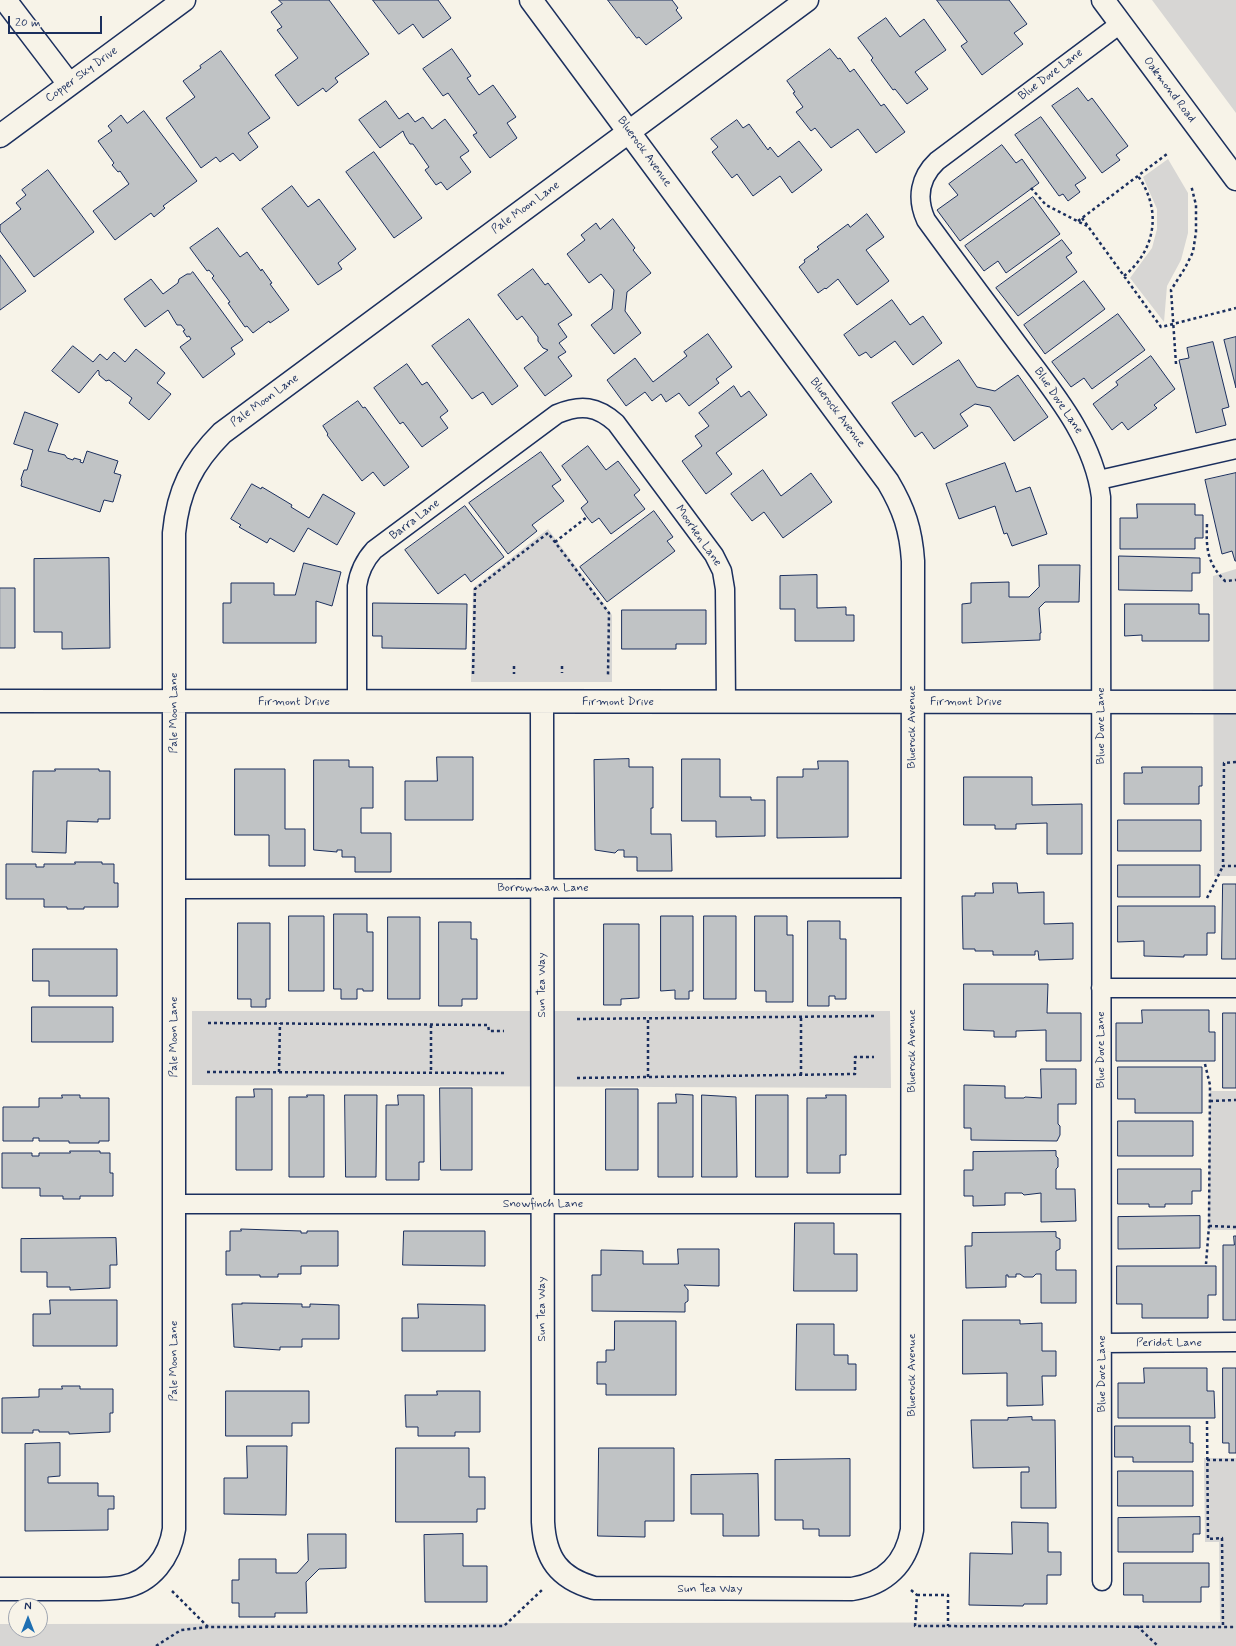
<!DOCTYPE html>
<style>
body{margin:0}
#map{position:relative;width:1236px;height:1646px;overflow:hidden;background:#f7f3e8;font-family:Mynerve,sans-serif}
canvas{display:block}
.north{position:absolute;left:8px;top:1598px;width:40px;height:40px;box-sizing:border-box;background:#f7f3e8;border:1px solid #9fa5b1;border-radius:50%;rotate:0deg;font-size:11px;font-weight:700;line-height:16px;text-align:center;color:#1b2f5e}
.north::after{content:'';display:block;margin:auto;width:14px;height:18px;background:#1f6fb2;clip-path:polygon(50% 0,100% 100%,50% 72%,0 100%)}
.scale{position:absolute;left:8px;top:16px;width:94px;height:18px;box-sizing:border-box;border:2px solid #1b2f5e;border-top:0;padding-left:5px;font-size:12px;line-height:14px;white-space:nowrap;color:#1b2f5e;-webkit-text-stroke:3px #f7f3e8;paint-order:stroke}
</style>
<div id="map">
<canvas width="1236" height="1646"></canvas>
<div class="north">N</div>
<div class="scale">20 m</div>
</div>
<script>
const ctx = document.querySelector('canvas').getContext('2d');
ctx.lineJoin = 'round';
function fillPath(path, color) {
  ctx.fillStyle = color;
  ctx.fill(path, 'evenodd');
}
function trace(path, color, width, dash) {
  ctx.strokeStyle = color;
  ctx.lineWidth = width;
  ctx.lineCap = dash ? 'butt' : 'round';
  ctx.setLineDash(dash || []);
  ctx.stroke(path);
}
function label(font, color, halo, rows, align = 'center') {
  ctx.font = font + ' Mynerve,sans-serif';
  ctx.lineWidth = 4;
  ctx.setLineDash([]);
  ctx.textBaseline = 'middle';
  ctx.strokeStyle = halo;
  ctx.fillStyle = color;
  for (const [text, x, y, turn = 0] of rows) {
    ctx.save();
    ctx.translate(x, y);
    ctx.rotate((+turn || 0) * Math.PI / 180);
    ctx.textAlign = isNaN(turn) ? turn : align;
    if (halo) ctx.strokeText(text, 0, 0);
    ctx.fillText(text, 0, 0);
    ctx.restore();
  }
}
const green = new Path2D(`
 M1152 0H1236V113Z
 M1168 159 1188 193V233L1181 260 1167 286 1164 322 1130 278 1152 248 1157 229V209L1143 177Z
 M548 529 612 615V682H471L473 588Z
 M1236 569V876H1214L1213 576Z
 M192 1011H890L891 1088 192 1085Z
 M1210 1091H1236V1230H1208Z
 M1204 1458H1236V1646H0V1624H16V1630H40V1624L1220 1622 1219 1542H1205Z`);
const building = new Path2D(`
 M279 0H329L369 54 335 78 338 82 326 92 323 88 298 106 275 75 298 58 277 30 282 27 271 12 282 4Z
 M373 0H438L451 18 423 38 413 24 399 34Z
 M608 0H672L678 8 676 10 682 18 646 45 639 37 637 38Z
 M937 0H1009L1027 24 1014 33 1023 44 982 75 961 46 967 42Z
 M886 18 900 37 924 19 946 50 915 72 928 89 907 104 895 89 893 90 871 60 873 58 858 38Z
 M452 49 471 76 467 78 479 95 493 85 516 117 507 123 517 138 490 158 473 135 477 133 448 93 443 96 423 69Z
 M830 49 838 59 840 58 850 72 854 69 881 106 884 104 905 132 876 153 858 129 831 148 815 128 811 131 796 112 803 107 793 93 795 92 787 81Z
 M221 51 270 118 248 133 258 147 240 161 233 153 220 162 216 157 201 168 166 118 195 97 183 81 201 68 200 66Z
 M1078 88 1088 101 1092 98 1128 146 1116 155 1120 160 1102 173 1052 106Z
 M386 101 399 119 408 113 415 122 423 117 432 129 445 119 469 151 460 157 471 172 447 190 441 182 436 185 425 170 429 167 413 144H410L405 136 403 131 380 148 359 120Z
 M144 111 197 181 163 206 165 208 154 217 151 213 115 240 93 211 129 184 120 171 118 172 112 165 114 163 98 141 112 131 108 126 121 115 127 123Z
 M1041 117 1086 178 1075 185 1080 192 1068 201 1063 194 1059 196 1015 135Z
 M737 120 743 128 749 124 768 150 770 147 778 157 799 141 822 170 792 193 780 176 753 196 737 174 732 178 712 152 718 147 711 139Z
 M1002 145 1016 163 1022 159 1039 183 960 241 937 210 958 195 949 184Z
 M374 152 422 218 394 238 346 172Z
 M48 170 94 232 34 277 0 231V225L21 209 16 203 26 195 22 190Z
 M292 186 308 207 319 199 356 249 338 263 342 269 318 285 262 209Z
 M1033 197 1060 234 1006 273 998 261 984 271 965 246Z
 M867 214 884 237 866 250 889 281 857 305 838 279 826 289 825 288 818 293 799 267 805 262 804 260 819 249 817 247 848 224 850 227Z
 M613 219 635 248 633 250 651 273 627 292 625 311 641 333 614 354 591 325 612 309 614 290 601 274 589 283 567 254 585 240 581 235 596 223 600 229Z
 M218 228 240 257 247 252 261 271 262 269 272 283 270 284 289 310 270 323 269 321 253 333 247 326 245 327 228 303 230 302 212 278 214 276 209 270 207 271 190 248Z
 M1062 240 1072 253 1066 257 1077 272 1018 316 996 288Z
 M0 255 26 291 0 310Z
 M533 269 545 285 548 283 572 315 558 324 567 337 559 343 566 352 558 357 572 376 545 396 524 368 548 350 543 348 538 341V337L522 316 517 320 498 295Z
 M193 272 243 340 231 348 235 354 203 378 180 347 191 339 189 336 187 337 183 331 185 330 181 325H177L168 310 145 327 124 299 151 279 163 294 178 283 179 279 187 274H190Z
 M1084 281 1105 309 1045 354 1024 325Z
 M892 300 910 325 923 316 942 343 913 365 895 341 871 358 866 352 859 356 844 335Z
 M1118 314 1145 350 1092 389 1084 378 1071 387 1052 362Z
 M469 319 518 386 492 405 483 392 472 399 432 346Z
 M708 334 732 367 716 379 719 383 689 406 679 393 666 402 661 394 652 401 645 392 626 406 607 380 635 358 653 382 687 356 684 352Z
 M1236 337V388L1224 340Z
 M1213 342 1229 407 1222 409 1226 425 1196 433 1179 360 1189 358 1187 348Z
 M73 346 93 362 100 354 107 360 114 352 125 362 136 349 165 373 157 383 171 394 149 420 129 403 132 398 109 380 106 381 99 375V371L98 370 79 393 52 371Z
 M1151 356 1175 389 1154 405 1157 408 1128 430 1122 422 1112 430 1093 404 1118 385 1116 382Z
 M959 360 977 387 995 391 1018 375 1048 417 1014 441 990 407 975 404 960 414 968 426 934 449 922 432 915 437 892 403Z
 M407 364 422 385 427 382 448 411 440 417 448 428 422 447 403 422 400 424 374 388Z
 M734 386 741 397 749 391 767 415 716 453 732 474 706 494 682 461 702 446 695 436 709 426 699 413Z
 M358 401 363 408 365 407 409 467 384 486 373 472 362 481 327 435 328 434 323 426Z
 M25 412 58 424 48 451 65 455 67 458 73 460 74 458 81 460 80 462 83 463 87 451 118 461 114 473 121 475 113 502 104 500 100 512 21 486 22 482 21 479 24 470H27L33 450 14 444Z
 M588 446 606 470 618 461 640 490 634 495 645 509 611 534 599 518 592 523 587 517 581 508 588 502 562 466Z
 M541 452 561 480 552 486 564 501 532 525 537 531 508 554 469 503Z
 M1005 463 1016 492 1030 487 1047 534 1012 546 1007 533 1004 534 995 506 959 519 946 484Z
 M763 470 781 496 811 473 832 502 783 538 764 512 752 521 731 494Z
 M1236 473V561H1235L1232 551 1222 554 1205 480Z
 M252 484 261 489 262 487 292 505 291 507 309 518 323 494 355 513 337 545 308 528 294 552 270 538 267 543 239 527 241 525 231 519Z
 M1137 504H1195V515H1203V538H1195V549H1120V518H1137Z
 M465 506 504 557 471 582 465 574 438 594 405 550Z
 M654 511 673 537 667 541 675 551 607 602 580 567Z
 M1119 556 1200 558V573H1192V591L1119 590Z
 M109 558 110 648 62 649V632H34V559Z
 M304 563 341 572 332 606 316 601V643H223V603H231V583H274V595H295Z
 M1039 565H1080L1079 602H1045L1039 608 1041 633H1040V640L962 643V604L971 603V583L1009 582V597H1029L1039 587Z
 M817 575V608L846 607V615H854V641H795V609H780V576Z
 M0 588H15V648H0Z
 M373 603 467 604 466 649 382 648V636H373Z
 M1125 604H1199V614H1209V641H1142V635L1125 636Z
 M622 610H706V644H676V649H622Z
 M437 757H473V820H405V781H437Z
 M629 759V767H653V808H651V834H671L672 871H637V857H624V850H618L615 853 595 850 594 760Z
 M682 759H720V797H751V800H765V836L716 837V821H682Z
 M314 760H349V767H373V808H361V833H391V872H355V857H342V850H337V852L314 850Z
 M818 761H848V837L777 838V777H803V769H818Z
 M1142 767H1202V786H1199V804H1124V773H1142Z
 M55 769H99V771H110V819H98V822L67 821 66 853 32 852 33 771H55Z
 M235 769H285V829H305V866H269V835H235Z
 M964 777H1032V805L1082 804V854H1047V823L1016 824V829H995V825H964Z
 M1118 820H1201V851H1118Z
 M75 862H102V864H114V883H118V907H84V909H67V907H44V899H6V864H36V867H44V864H75Z
 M1118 865H1200V897H1118Z
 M993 883H1017L1018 893 1044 892V924L1073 923V959L1039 960 1038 951H1035V955H993V951H975V949H963L962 896H975V893H993Z
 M1223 884H1236V959H1222Z
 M1118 906H1215V933H1207V955H1184V957L1144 956V941L1118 942Z
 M334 914H367V932H373V991H363V989H357V999H341V989H334Z
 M289 916H324V991H289Z
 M661 916H693V991H689V999H675V990L661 991Z
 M704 916H736V999H704Z
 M755 916H787V935H793V1002H766V991H755Z
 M388 917H420V999H388Z
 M808 921H840V939H846V999H835V996H829V1006H808Z
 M439 922H471V939H477V999H462V1006H439Z
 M238 923H270V999H266V1007H251V999H238Z
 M604 924H639V998L621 999V1005H604Z
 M33 949H117V996H49V981H33Z
 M964 984H1048L1047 1013H1081V1061H1046V1030L1016 1031V1037H994V1031L964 1030Z
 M32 1007H113V1042H32Z
 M1142 1010H1209V1032H1215V1061H1116V1023H1142Z
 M1223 1013H1236V1088H1223Z
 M1118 1067H1202V1113H1135V1099H1118Z
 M1041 1069H1076V1104H1058V1124L1060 1126V1135L1057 1141 971 1140V1128H964V1085L1005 1086V1098H1024L1025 1097 1041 1098Z
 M440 1088H472V1170H441Z
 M254 1089H272V1170H236V1097H254Z
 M606 1089H638V1170H606Z
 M676 1094 693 1095V1177H658V1103H676Z
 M62 1095H80V1098H109V1141H99V1143H69V1141H39V1138H33V1141H3V1107H39V1098H62Z
 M307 1095H324V1177H289V1097H307Z
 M345 1095H377L376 1177H346Z
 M398 1095H424V1162H419V1180H386V1105H398Z
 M702 1095 736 1097 737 1177H702Z
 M756 1095H788V1177H756Z
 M826 1095H846V1155H840V1173H807V1098H826Z
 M1118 1121H1193V1156H1118Z
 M70 1151H100V1153H110V1173H113V1196H80V1199H63V1196H40V1188H2V1153H32V1156H39V1153H70Z
 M1056 1151V1156L1058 1158V1167L1056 1169V1189H1075L1076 1221 1041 1222V1193L1024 1195 1022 1193H1005V1205L973 1206V1196H964V1170H973V1152Z
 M1118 1169H1201V1191H1192V1204H1165V1207H1149V1204H1118Z
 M1200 1216V1248L1118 1249V1217Z
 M795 1223H834V1254H857V1291H794Z
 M241 1229 301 1231V1233H307V1231H338V1266H301V1274H278V1277H260V1275H226V1251H230V1231H241Z
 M404 1231H485V1266L403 1265Z
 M1056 1232V1237L1060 1239V1249L1056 1251V1270H1076V1303H1041V1274H1036L1033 1277H1024L1020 1274H1016V1277H1008V1275H1006V1287L966 1288 965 1246H972V1233Z
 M1234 1236H1236V1320H1223V1245H1234Z
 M116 1238 117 1265H110V1288L70 1290V1287H47V1272H21V1239Z
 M678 1249H719V1286L684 1285 688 1290V1301L685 1303V1312L592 1311V1275H601V1250L643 1251V1264H678Z
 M1117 1266H1216V1295H1208V1318H1142V1304H1117Z
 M50 1300H117V1346H33V1314H50Z
 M242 1303 302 1304V1307H310V1304L339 1305V1339H302V1347H280V1350L234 1347 232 1304H242Z
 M418 1304 485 1305V1351H402V1318H418Z
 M963 1320H1020V1324L1042 1323V1351H1056V1376H1042L1043 1405 1007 1406V1373L963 1374Z
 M615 1321H676V1395H606V1384H597V1362H606V1350H614Z
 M797 1324H834V1355H848V1364H856V1390H796Z
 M1144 1368H1207V1391H1214L1215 1418H1118V1383H1144Z
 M1223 1368H1236V1453H1229V1443H1223Z
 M62 1386H80V1389H113V1413H110V1432L69 1434V1432H39V1430H33V1433H2V1398L39 1397V1389H62Z
 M226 1391H309V1423H292V1436H226Z
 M437 1391H480V1432H455V1436H418V1427H406L405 1395H437Z
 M1032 1417V1420H1055L1056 1508H1021V1472H1029V1467L973 1468 971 1420H1008V1418Z
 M1115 1426H1190V1443H1193V1462H1133V1457H1115Z
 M60 1443V1476L48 1477V1483H98V1496H114V1509H108V1530L25 1531V1444Z
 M247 1446H287L286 1515 224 1514V1478H247Z
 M396 1448H469V1477H485V1509H477V1522H396Z
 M599 1448H674V1521H645V1537L598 1536Z
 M850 1459V1536H819V1529H803V1520H775V1460Z
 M1118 1471H1193V1506H1118Z
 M758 1474 759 1536H723V1514H691V1475Z
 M1200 1517V1534H1193V1552H1118V1518Z
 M1012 1522 1048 1523V1552H1061V1575H1047V1604H1024L1023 1606 969 1605 970 1553 1012 1554Z
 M308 1534H346V1568L319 1569 306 1582 307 1613H275V1617H239V1603H232V1580H239V1559H276V1573H297L308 1561Z
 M463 1534V1566H487V1602H425L424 1535Z
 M1124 1563H1209V1587H1201V1602H1143V1595H1124Z`);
const path = new Path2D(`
 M1031 188 1046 205 1087 226
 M1082 218 1161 327 1236 308
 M1078 221 1167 154
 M1124 276C1156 250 1162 210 1138 176
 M1176 364 1171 290 1185 268 1193 252 1196 232V205L1191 185
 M1207 524C1206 548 1207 563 1225 581L1236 580
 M555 542 587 517
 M514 666V674
 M562 666V673
 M473 674 475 589 548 533 609 613 608 675
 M1236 762 1224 763 1223 866H1236
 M1207 898 1223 866
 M577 1019 874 1016
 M208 1023 488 1025 489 1031H504
 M431 1025V1073
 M1205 1064 1210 1085 1209 1226 1206 1264
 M207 1072 504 1073
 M279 1072 280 1023
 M801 1075V1017
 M648 1077V1019
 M577 1078 855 1074V1057H874
 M1210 1101 1236 1100
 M1209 1226 1236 1227
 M1207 1421 1208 1539 1222 1538 1223 1627
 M1207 1460H1236
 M911 1590 917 1595 915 1626 1236 1627
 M172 1591 208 1627
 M917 1595H948V1626
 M1137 1626 1158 1646
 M156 1646 181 1630 208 1627 504 1626 542 1590`);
const service = new Path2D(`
 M1099 480 1236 449
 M357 702V586C359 572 364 561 374 550L557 414C581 404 597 406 616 423L714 555 722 571 725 589 726 702
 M174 889 911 888
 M1101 988H1236
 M174 1204H912
 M1102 1343 1236 1342
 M1102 1581 1101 497C1093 436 1050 388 1014 339 985 300 955 260 926 220 916 198 920 177 937 161L1120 24`);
const minor = new Path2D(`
 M5 0 69 84
 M531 0 888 482C904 509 911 530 913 561L912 1530C906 1564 885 1584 852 1589L594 1588C559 1578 545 1559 543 1522L542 702
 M1103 0 1236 179
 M0 136 184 0
 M0 701 1236 702
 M0 1589C24 1589 47 1589 71 1589 88 1589 106 1590 123 1587 151 1582 170 1557 174 1529V533C178 491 192 463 222 433L807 0`);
const streetNames = [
 ["Copper Sky Drive",82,75,-36],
 ["Blue Dove Lane",1051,75,-37],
 ["Oakmond Road",1169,90,53],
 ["Bluerock Avenue",644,152,54],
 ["Pale Moon Lane",526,208,-36],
 ["Pale Moon Lane",265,401,-36],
 ["Blue Dove Lane",1058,401,56],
 ["Bluerock Avenue",837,413,53],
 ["Barra Lane",415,520,-37],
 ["Moorhen Lane",698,536,55],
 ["Firmont Drive",294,702],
 ["Firmont Drive",618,702],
 ["Firmont Drive",966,702],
 ["Pale Moon Lane",174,713,-90],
 ["Blue Dove Lane",1101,726,-90],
 ["Bluerock Avenue",912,727,-90],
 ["Borrowman Lane",543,888],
 ["Sun Tea Way",542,985,-90],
 ["Pale Moon Lane",174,1037,-90],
 ["Blue Dove Lane",1101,1050,-90],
 ["Bluerock Avenue",912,1051,-90],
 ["Snowfinch Lane",543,1204],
 ["Sun Tea Way",542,1309,-90],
 ["Peridot Lane",1169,1343],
 ["Pale Moon Lane",174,1361,-90],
 ["Blue Dove Lane",1102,1374,-90],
 ["Bluerock Avenue",912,1375,-90],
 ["Sun Tea Way",710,1589]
];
fillPath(green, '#d7d6d4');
fillPath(building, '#c0c3c5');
trace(building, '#1b2f5e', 1);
trace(service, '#1b2f5e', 21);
trace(minor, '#1b2f5e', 25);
trace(path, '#1b2f5e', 2.5, [3, 3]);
trace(service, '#f7f3e8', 18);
trace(minor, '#f7f3e8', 22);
label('12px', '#1b2f5e', '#f7f3e8', streetNames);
</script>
